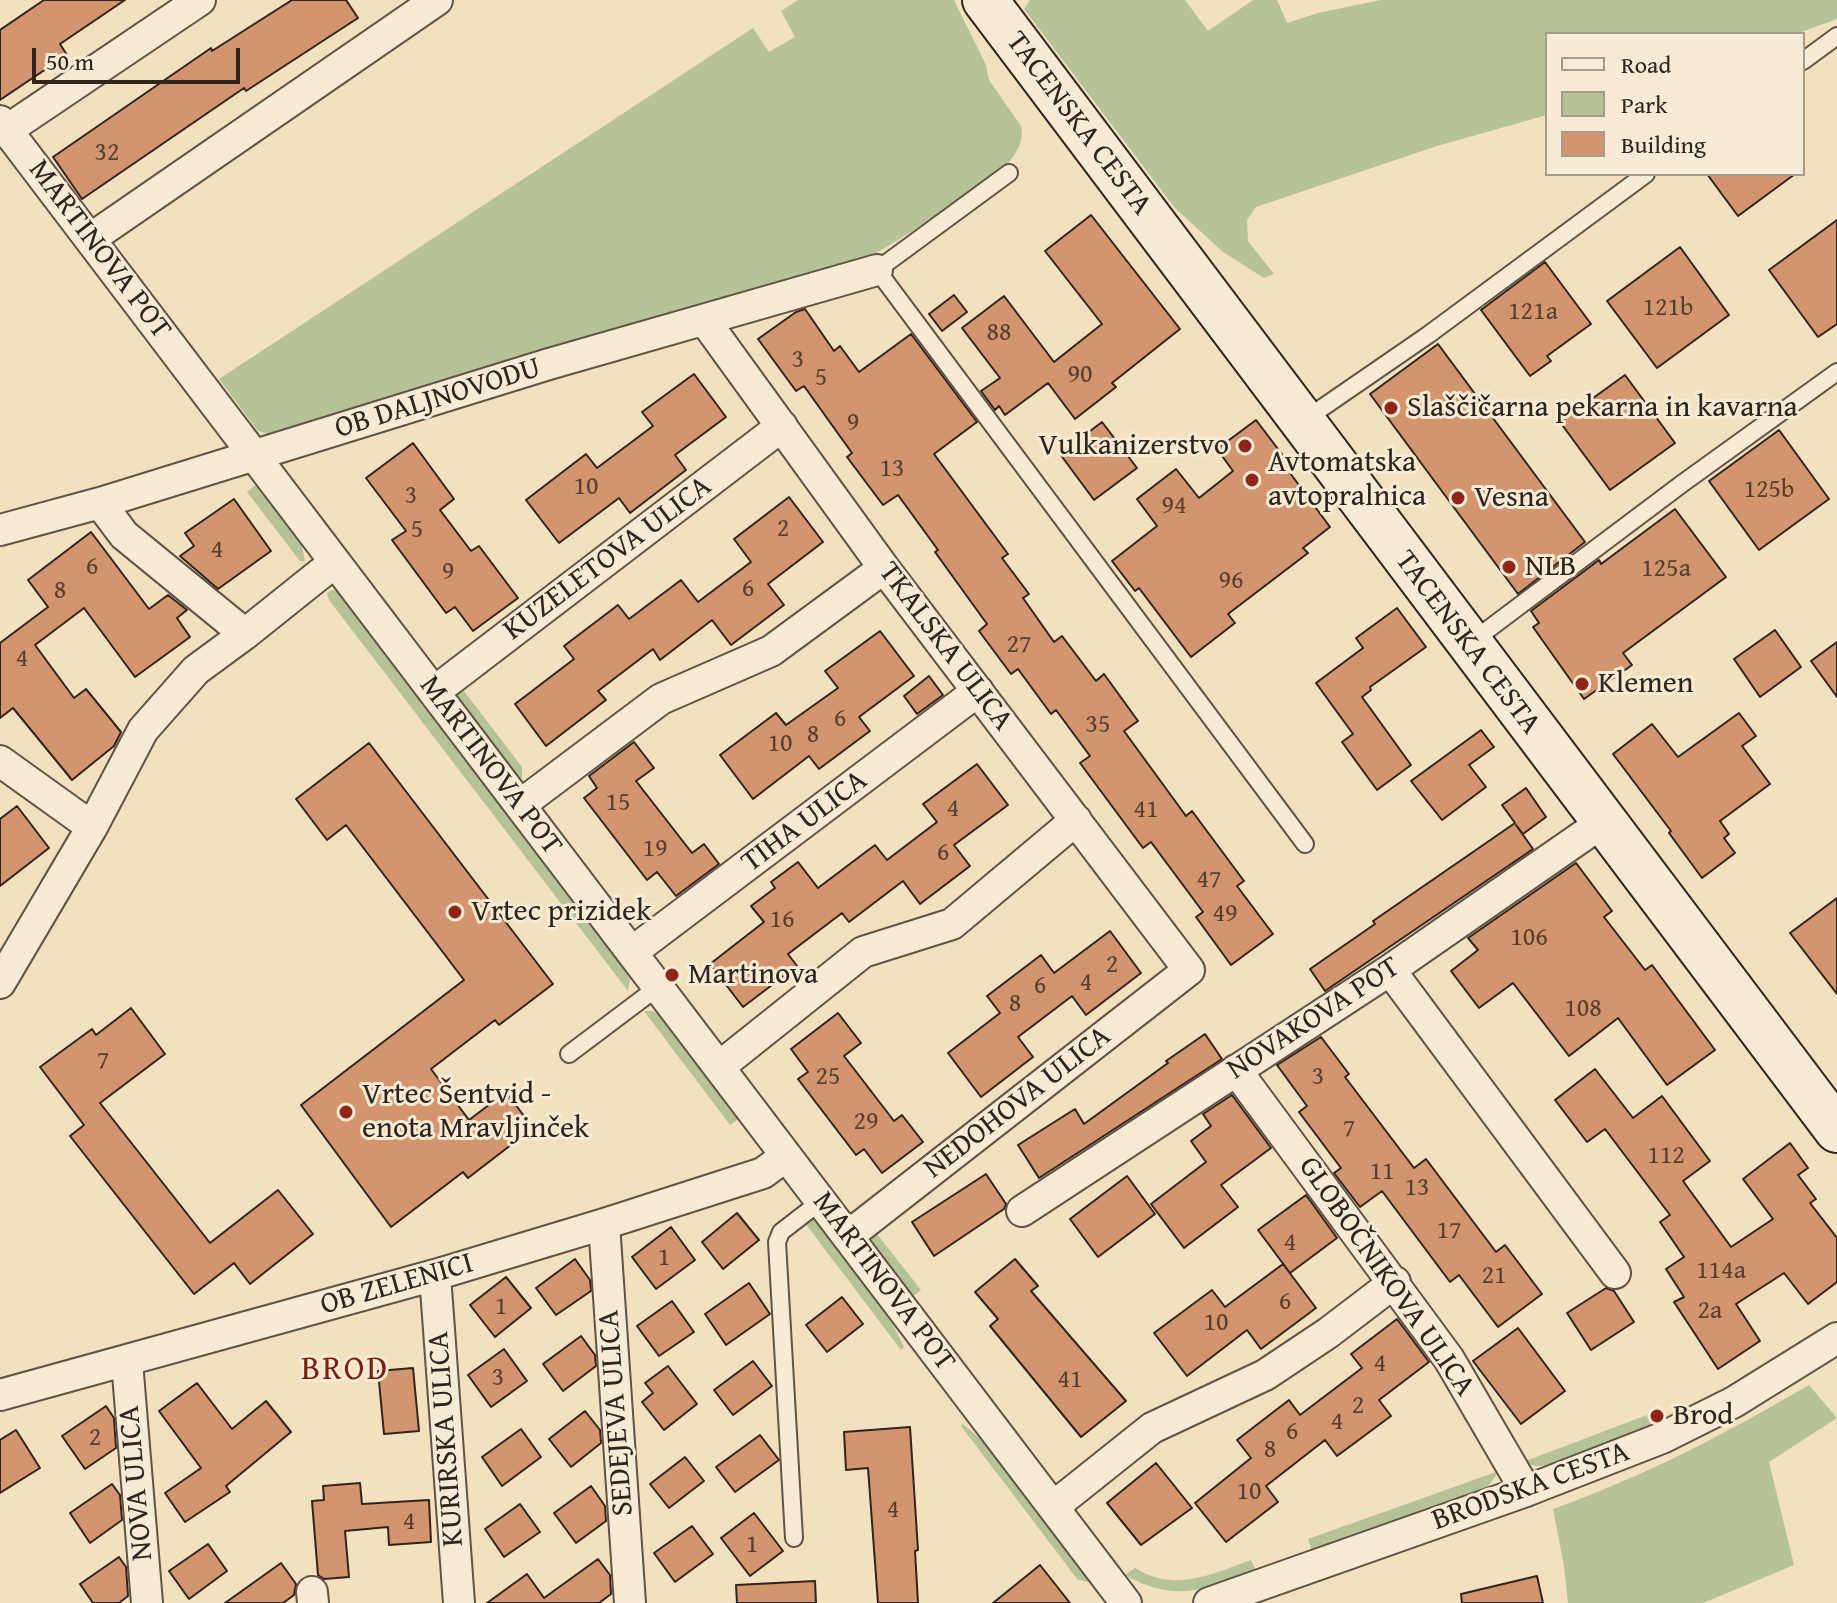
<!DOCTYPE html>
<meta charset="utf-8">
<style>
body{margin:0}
#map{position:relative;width:1837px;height:1603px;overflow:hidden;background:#f3e0bf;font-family:"Gentium Book Plus",serif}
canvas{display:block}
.legend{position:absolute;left:1545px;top:32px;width:260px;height:144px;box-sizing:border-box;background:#f7ebd5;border:2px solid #a79b8b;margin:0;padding:10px 14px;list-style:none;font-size:24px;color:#30241c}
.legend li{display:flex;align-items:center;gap:16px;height:40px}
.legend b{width:40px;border:2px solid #a79b8b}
.scale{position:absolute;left:32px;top:48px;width:208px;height:36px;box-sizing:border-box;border:4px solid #30241c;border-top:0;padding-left:10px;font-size:24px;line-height:28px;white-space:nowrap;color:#30241c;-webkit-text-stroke:6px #f7ebd5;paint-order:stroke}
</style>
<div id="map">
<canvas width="1837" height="1603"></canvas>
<ul class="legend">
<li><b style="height:10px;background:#f7ebd5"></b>Road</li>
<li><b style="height:22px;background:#b5c396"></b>Park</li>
<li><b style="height:22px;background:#d2956e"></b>Building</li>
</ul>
<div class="scale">50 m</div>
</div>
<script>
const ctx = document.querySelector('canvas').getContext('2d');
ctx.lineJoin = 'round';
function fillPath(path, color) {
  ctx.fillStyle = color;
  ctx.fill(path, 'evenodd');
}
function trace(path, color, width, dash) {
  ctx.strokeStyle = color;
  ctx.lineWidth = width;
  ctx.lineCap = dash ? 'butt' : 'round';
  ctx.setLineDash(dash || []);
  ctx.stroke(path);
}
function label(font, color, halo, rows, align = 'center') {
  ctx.font = font + ' "Gentium Book Plus",serif';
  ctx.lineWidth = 6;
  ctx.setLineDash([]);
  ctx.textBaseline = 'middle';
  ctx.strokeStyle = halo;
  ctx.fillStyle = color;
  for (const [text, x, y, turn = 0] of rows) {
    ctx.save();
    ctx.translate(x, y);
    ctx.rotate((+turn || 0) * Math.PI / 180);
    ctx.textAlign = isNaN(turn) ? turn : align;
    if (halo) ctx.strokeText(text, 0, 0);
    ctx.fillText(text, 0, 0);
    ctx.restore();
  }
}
const green = new Path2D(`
 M798 0H954L986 65 989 80 1021 126C1025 142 1015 155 1005 167L914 230 865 260 308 429 269 434 258 431 219 379 753 28 769 52 795 37 781 11Z
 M1030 0H1185L1208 31 1253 0H1277L1287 23 1318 13 1381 0H1837V19L1796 34H1547V115L1437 146 1256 207 1247 220 1248 241 1274 274 1264 278 1223 252 1174 207 1024 9Z
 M257 484 301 541 305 561H300L247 492Z
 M332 590 338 591 343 597 631 974 628 991 329 600 327 593Z
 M464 691 522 767V779L511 773 455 700 454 693Z
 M644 1011H653L664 1018 741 1117 730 1125Z
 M816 1215 883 1305 904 1347 901 1350 805 1223Z
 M877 1234 921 1290 911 1298 873 1246 871 1236Z
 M1809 1385 1837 1418 1769 1462 1794 1565 1703 1603H1568L1564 1566 1553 1509C1645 1476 1725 1434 1809 1385Z
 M1647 1415 1651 1426 1545 1466H1535L1523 1462Z
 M963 1424 994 1451 1092 1579 1088 1582 1078 1580 961 1426Z
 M1499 1471 1487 1488 1312 1551 1308 1539Z
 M1251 1560 1256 1571C1206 1590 1175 1603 1125 1575L1135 1568C1175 1593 1212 1574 1251 1560Z`);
const building = new Path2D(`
 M44 0H125L60 44 67 55 0 100V30Z
 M292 0H346L358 18 246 91 244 88 82 199 53 157 211 48 212 51Z
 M1707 174H1795L1738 216Z
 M1091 215 1180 329 1112 383 1116 387 1075 419 1048 383 1005 415 999 406 995 410 981 391 1000 378 962 328 1004 296 1054 362 1102 324 1045 251Z
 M1837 220V324L1818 337 1769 270Z
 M1680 247 1729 315 1657 368 1607 301Z
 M1545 262 1591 324 1547 356 1551 361 1530 376 1481 310Z
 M954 295 967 312 942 331 929 314Z
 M805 309 834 351 840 346 859 372 911 334 977 422 934 454 1008 554 1002 558 1029 594 1023 598 1054 642 1062 636 1096 681 1104 674 1138 721 1124 731 1186 816 1192 811 1244 881 1237 886 1273 934 1231 965 1196 917 1203 912 1151 842 1143 848 1080 763 1090 756 1056 710 1051 714 1018 669 1011 674 979 631 987 624 935 552 938 550 898 495 883 505 847 457 852 453 804 386 796 391 758 339 796 312Z
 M1438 344 1585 542 1518 594 1370 394Z
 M694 374 726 417 675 455 686 470 630 513 619 498 559 543 526 500 586 454 597 468 653 426 642 412Z
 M1625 375 1675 443 1610 490 1560 422Z
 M1256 420 1294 470 1290 473 1330 527 1303 548 1308 553 1228 614 1235 623 1191 657 1139 588 1135 591 1112 561 1157 526 1137 499 1176 469 1199 498 1233 471 1217 449Z
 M1102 422 1137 468 1094 500 1060 454Z
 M1779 430 1829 499 1759 550 1709 481Z
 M413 443 454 499 440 510 471 551 479 546 518 598 473 631 455 607 446 613 392 540 406 531 366 478Z
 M789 497 823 542 768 584 784 605 731 645 712 620 660 660 653 649 598 691 606 700 546 746 515 704 574 659 564 646 618 605 629 619 681 580 698 602 751 562 734 539Z
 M234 499 271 551 218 589 180 556 194 546 185 533Z
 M1675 509 1726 577 1623 653 1632 665 1584 699 1533 627 1539 623 1531 611 1599 560 1601 564Z
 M91 532 149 609 168 595 187 610 177 618 190 637 135 677 84 608 35 645 74 698 86 689 121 732 114 746 72 780 13 708 0 718V643L48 607 28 580Z
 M1397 608 1426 647 1370 687 1371 690 1362 697 1411 765 1377 790 1342 742 1353 734 1316 683 1363 648 1356 638Z
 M1775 630 1801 667 1760 697 1734 659Z
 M880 631 914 676 859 717 870 731 819 769 809 756 753 799 720 755 776 713 786 725 838 688 825 671Z
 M1837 642V697L1811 661Z
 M929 676 943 695 917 714 904 696Z
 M1739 713 1756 736 1742 746 1770 784 1720 821 1729 834 1724 838 1735 853 1702 878 1669 833 1671 831 1613 754 1652 724 1678 757Z
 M1481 730 1494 747 1469 765 1486 787 1442 820 1411 781Z
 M634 742 654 768 636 781 692 853 704 844 719 864 676 896 657 872 647 880 584 798 597 788 589 776Z
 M369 743 553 984 499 1025 495 1020 431 1069 469 1120 506 1092 533 1128 468 1178 463 1172 391 1227 301 1105 464 980 346 825 327 840 296 799Z
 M977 764 1008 805 954 845 970 866 920 904 903 881 849 922 842 913 788 954 797 966 743 1007 710 964 764 922 751 906 775 888 771 882 798 862 818 888 875 845 887 860 937 822 923 804Z
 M1526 788 1546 817 1523 834 1516 825 1533 849 1325 991 1310 969 1375 924 1373 921 1515 823 1502 805Z
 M17 806 49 848 0 886V819Z
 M1576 863 1612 911 1604 917 1645 970 1652 965 1715 1050 1667 1085 1618 1018 1569 1056 1513 983 1479 1008 1451 971 1478 950 1468 938Z
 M1837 898V994L1790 933Z
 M1110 931 1141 973 1086 1015 1072 996 1018 1037 1033 1057 981 1097 948 1053 1000 1013 987 996 1041 955 1054 973Z
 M131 1008 165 1054 100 1103 210 1243 278 1190 313 1234 250 1284 234 1263 194 1294 70 1136 84 1125 40 1067 92 1029 96 1035Z
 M838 1013 861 1043 844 1056 894 1121 902 1115 923 1142 882 1173 864 1149 856 1155 798 1079 808 1072 791 1049Z
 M1205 1034 1222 1059 1039 1178 1018 1145 1075 1109 1084 1124 1168 1063 1166 1061Z
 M1321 1037 1349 1074 1345 1077 1414 1168 1426 1159 1496 1252 1505 1245 1542 1294 1498 1327 1459 1275 1450 1282 1382 1191 1360 1207 1334 1173 1341 1168 1299 1112 1307 1106 1277 1065Z
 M1595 1069 1633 1118 1662 1096 1710 1161 1683 1181 1731 1247 1773 1219 1743 1179 1790 1143 1808 1168 1798 1175 1816 1199 1810 1203 1837 1238V1282L1808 1304 1784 1273 1736 1304 1760 1341 1718 1369 1674 1302 1684 1297 1666 1269 1684 1257 1660 1222 1670 1215 1605 1129 1587 1142 1555 1100Z
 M1232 1095 1271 1148 1221 1185 1238 1207 1184 1248 1151 1204 1206 1162 1191 1141 1211 1126 1203 1114Z
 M986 1174 1006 1204 1004 1209 934 1256 912 1222Z
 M1127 1176 1155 1214 1098 1257 1070 1219Z
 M1306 1195 1337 1238 1290 1273 1258 1230Z
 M737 1213 759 1240 723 1269 702 1242Z
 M671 1227 695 1260 656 1289 632 1257Z
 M575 1259 590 1280 591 1291 556 1315 536 1288Z
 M1015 1259 1038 1286 1031 1291 1126 1401 1081 1437 990 1326 998 1319 975 1292Z
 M1283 1264 1316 1308 1261 1349 1247 1330 1187 1376 1154 1333 1212 1290 1225 1307Z
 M506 1277 531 1308 495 1337 470 1305Z
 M749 1283 770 1314 726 1345 705 1314Z
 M1606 1288 1614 1291 1634 1322 1591 1350 1567 1313Z
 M842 1297 863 1324 827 1352 806 1325Z
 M672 1301 694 1332 659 1356 637 1326Z
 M1397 1319 1429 1362 1379 1400 1391 1416 1337 1456 1325 1440 1266 1486 1278 1502 1226 1542 1195 1503 1251 1458 1237 1440 1289 1400 1300 1415 1362 1368 1351 1354Z
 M1518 1328 1565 1391 1521 1424 1473 1361Z
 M581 1336 595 1355 596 1366 563 1391 543 1364Z
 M504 1349 527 1381 491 1407 468 1375Z
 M753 1361 772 1386 733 1415 714 1390Z
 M668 1366 697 1404 664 1430 642 1402 653 1393 645 1383Z
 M413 1368 419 1431 384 1434 378 1371Z
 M197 1383 232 1429 266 1401 291 1432 226 1486 230 1492 185 1522 165 1493 201 1468 159 1411Z
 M106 1406 114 1418 116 1448 85 1469 62 1436Z
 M585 1411 600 1430 601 1443 571 1467 549 1439Z
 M910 1427 918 1550 915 1551 918 1603H878L868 1468 846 1470 844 1432Z
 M521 1429 541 1457 502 1486 482 1457Z
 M16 1430 40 1468 0 1493V1440Z
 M760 1435 779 1460 735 1492 716 1467Z
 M685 1457 704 1481 669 1508 650 1484Z
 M1156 1463 1192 1508 1141 1545 1107 1503Z
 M360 1483 362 1504 429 1500 431 1542 389 1545 388 1527 345 1531 349 1577 324 1579 318 1575 312 1501 324 1500 323 1486Z
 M112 1484 120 1495 122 1520 90 1543 70 1513Z
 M591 1486 605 1506 606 1521 576 1543 554 1513Z
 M520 1504 540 1532 504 1557 485 1529Z
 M754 1513 783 1551 750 1576 721 1538Z
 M692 1526 713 1554 675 1582 654 1553Z
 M208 1544 227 1571 189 1599 169 1571Z
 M119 1557 126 1567 128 1596 119 1603H93L80 1584Z
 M598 1559 610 1575 611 1594 599 1603H487L527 1574 544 1598Z
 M281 1563 296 1584 294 1595 283 1603H225Z
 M1040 1565 1070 1603H993Z
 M1537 1576 1543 1603H1462L1461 1594Z
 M815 1581 816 1603H737L736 1585Z`);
const lane = new Path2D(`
 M1803 61 1837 36
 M1009 173 877 270 1305 844
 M1303 421 1428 335 1646 174
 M1470 643 1683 483 1837 372
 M569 1054 658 987
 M794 1538 777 1242 781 1232 821 1201`);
const street = new Path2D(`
 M0 121 1126 1603
 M7 130 200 0
 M90 239 437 0
 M705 321 884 568 1189 970 848 1236
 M100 503 124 535 245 634
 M0 530 100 503 549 364 877 270
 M434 692 782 426
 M0 761 92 827
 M520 805 661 699 771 651 884 568
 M632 952 978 691
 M1390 970 1615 1273
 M0 983 92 827 143 730 196 670 245 634 335 562
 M719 1067 863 952 952 924 1076 820
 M1236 1070 1449 1359 1526 1491
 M1022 1211 1390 970 1603 822
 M604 1224 630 1603
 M435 1275 459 1603
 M127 1362 147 1603
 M0 1395 435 1275 604 1224 763 1173 786 1156
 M1053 1507 1152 1428 1265 1375 1328 1333 1395 1282
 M312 1592 313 1603
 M1209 1603 1526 1491 1662 1438 1734 1402 1837 1338`);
const secondary = new Path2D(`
 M985 0 1837 1130`);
const markers = [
 [1391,408,8,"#8f2418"],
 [1245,446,8,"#8f2418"],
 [1252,480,8,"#8f2418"],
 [1458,498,8,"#8f2418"],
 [1509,567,8,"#8f2418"],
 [1582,684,8,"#8f2418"],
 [455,912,8,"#8f2418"],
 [672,975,8,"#8f2418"],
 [346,1112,8,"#8f2418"],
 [1657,1416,8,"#8f2418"]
];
const numberNames = [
 ["32",107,153],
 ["121b",1668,308],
 ["121a",1533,312],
 ["88",999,333],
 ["3",798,360],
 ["90",1080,375],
 ["5",821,378],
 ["9",853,423],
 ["13",892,469],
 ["10",586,487],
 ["125b",1769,490],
 ["3",411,496],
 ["94",1174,506],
 ["2",783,529],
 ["5",417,530],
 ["4",217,550],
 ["6",92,567],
 ["125a",1666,569],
 ["9",448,572],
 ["96",1231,581],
 ["6",748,589],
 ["8",60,591],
 ["27",1019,645],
 ["4",22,659],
 ["6",840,719],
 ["35",1098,725],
 ["8",813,735],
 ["10",780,744],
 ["15",618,803],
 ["4",953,809],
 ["41",1146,810],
 ["19",655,849],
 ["6",943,853],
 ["47",1209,880],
 ["49",1225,914],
 ["16",782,920],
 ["106",1529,938],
 ["2",1112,965],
 ["4",1086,983],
 ["6",1040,986],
 ["8",1015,1004],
 ["108",1583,1009],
 ["7",103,1061],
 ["25",828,1077],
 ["3",1318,1077],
 ["29",866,1122],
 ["7",1349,1129],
 ["112",1666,1156],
 ["11",1382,1172],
 ["13",1417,1188],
 ["17",1449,1231],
 ["4",1290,1243],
 ["1",664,1258],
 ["114a",1721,1271],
 ["21",1494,1276],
 ["6",1285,1302],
 ["1",501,1307],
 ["2a",1710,1311],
 ["10",1216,1323],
 ["4",1380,1364],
 ["3",498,1378],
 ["41",1070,1380],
 ["2",1358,1406],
 ["4",1337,1422],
 ["6",1292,1432],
 ["2",95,1438],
 ["8",1270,1450],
 ["10",1249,1492],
 ["4",893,1510],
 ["4",409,1522],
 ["1",752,1545]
];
const streetNames = [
 ["TACENSKA CESTA",1078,124,53],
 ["MARTINOVA POT",99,250,53],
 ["OB DALJNOVODU",438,399,-17],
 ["KUZELETOVA ULICA",608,559,-37],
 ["TACENSKA CESTA",1467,643,53],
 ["TKALSKA ULICA",945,647,53],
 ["MARTINOVA POT",490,766,53],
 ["TIHA ULICA",805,822,-37],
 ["NOVAKOVA POT",1314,1019,-33],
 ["NEDOHOVA ULICA",1018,1103,-38],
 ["GLOBOČNIKOVA ULICA",1386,1277,55],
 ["MARTINOVA POT",883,1282,53],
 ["OB ZELENICI",397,1285,-16],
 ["SEDEJEVA ULICA",617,1413,-94],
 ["KURIRSKA ULICA",447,1439,-94],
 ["NOVA ULICA",137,1483,-95],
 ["BRODSKA CESTA",1531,1487,-20]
];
const poiNames = [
 ["Slaščičarna pekarna in kavarna",1407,408],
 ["Vulkanizerstvo",1229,446,"right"],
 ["Avtomatska",1268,463],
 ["avtopralnica",1268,497],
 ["Vesna",1474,498],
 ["NLB",1525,567],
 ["Klemen",1598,684],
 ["Vrtec prizidek",471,912],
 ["Martinova",688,975],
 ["Vrtec Šentvid -",362,1095],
 ["enota Mravljinček",362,1129],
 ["Brod",1673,1416]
];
const quarterNames = [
 ["BROD",345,1370]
];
fillPath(green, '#b5c396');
fillPath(building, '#d2956e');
trace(building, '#30241c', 2);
trace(lane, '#615345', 20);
trace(street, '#615345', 34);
trace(secondary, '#30241c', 48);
trace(lane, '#f7ebd5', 16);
trace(street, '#f7ebd5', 30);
trace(secondary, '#f7ebd5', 44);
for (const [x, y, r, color] of markers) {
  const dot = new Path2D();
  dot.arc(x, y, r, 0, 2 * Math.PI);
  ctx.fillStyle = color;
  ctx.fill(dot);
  trace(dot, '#f7ebd5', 3);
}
label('26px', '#584030', null, numberNames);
label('30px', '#30241c', '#f7ebd5', streetNames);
label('30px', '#30241c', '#f7ebd5', poiNames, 'left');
ctx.letterSpacing = '2px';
label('34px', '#7a1f14', '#f7ebd5', quarterNames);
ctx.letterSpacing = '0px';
</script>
